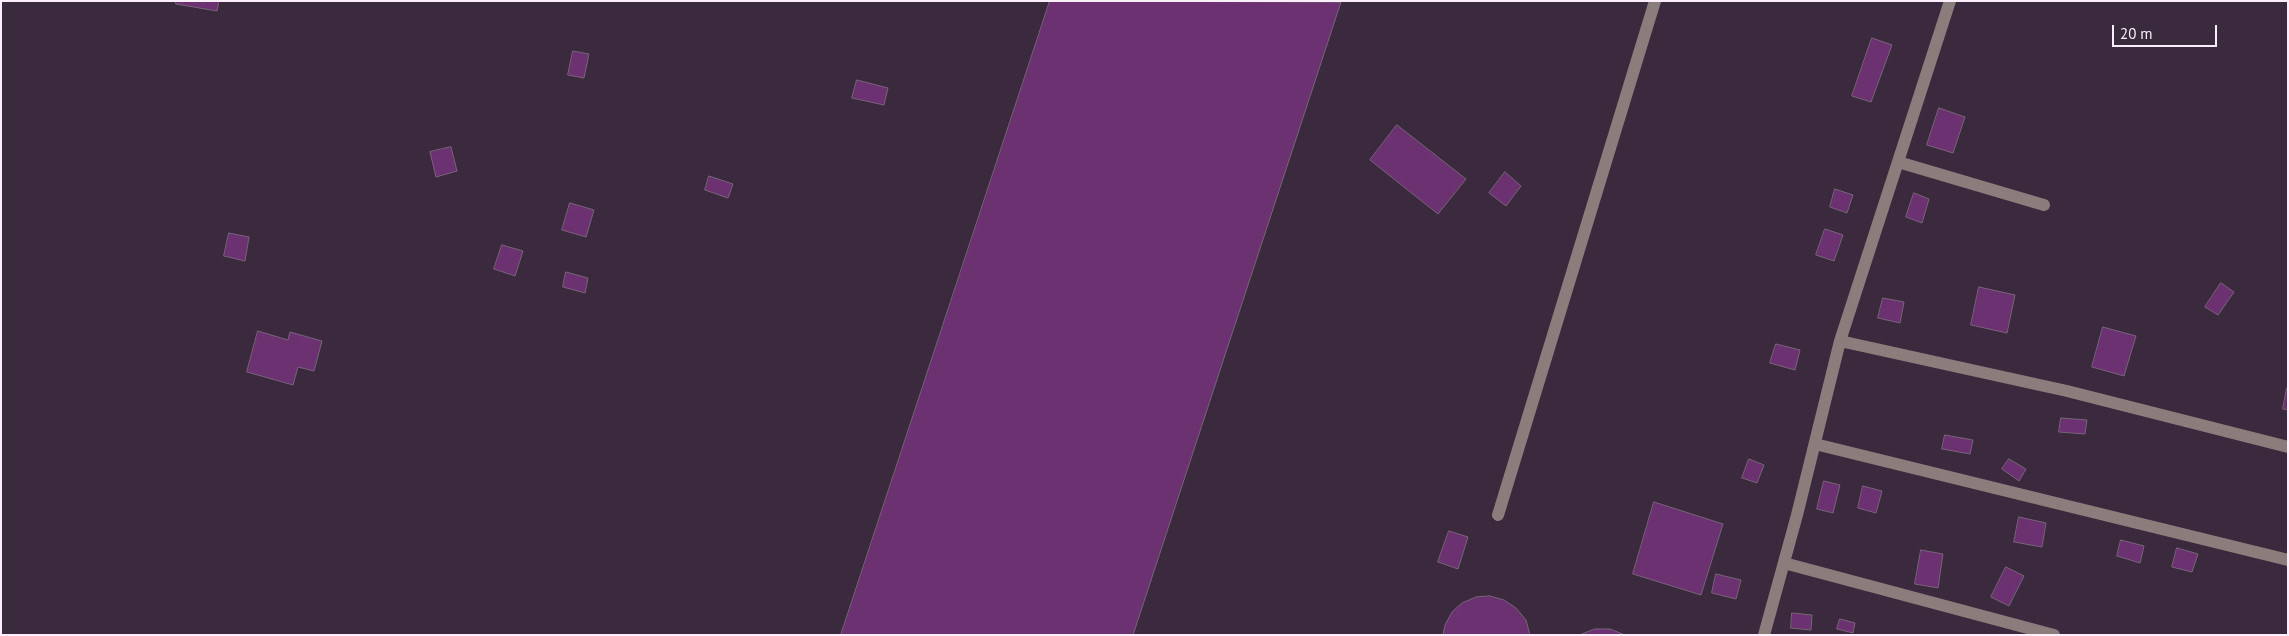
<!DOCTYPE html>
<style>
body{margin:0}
#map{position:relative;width:2289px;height:636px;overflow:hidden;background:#3b2a3d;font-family:"PT Sans",sans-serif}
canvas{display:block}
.frame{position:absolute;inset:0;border:2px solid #faeffb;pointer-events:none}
.scale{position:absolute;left:2112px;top:25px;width:105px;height:22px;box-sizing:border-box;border:2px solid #faeffb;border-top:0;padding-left:6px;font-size:15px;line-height:18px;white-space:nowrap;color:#faeffb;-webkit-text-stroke:4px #3b2a3d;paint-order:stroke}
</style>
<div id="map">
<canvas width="2289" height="636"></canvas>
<div class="frame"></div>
<div class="scale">20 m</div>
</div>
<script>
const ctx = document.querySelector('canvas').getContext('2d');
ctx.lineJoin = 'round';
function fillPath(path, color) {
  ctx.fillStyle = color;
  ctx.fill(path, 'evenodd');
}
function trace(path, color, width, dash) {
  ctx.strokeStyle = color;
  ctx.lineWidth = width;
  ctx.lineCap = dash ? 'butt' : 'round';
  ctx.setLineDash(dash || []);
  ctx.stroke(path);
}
const building = new Path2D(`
 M176 1H219L217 11 176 4Z
 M1050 1 1341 2 1133 635H841Z
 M1872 38 1892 45 1871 102 1852 96Z
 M573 51 589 54 584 78 568 75Z
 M857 80 888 88 884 105 852 98Z
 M1939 108 1965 117 1953 153 1927 145Z
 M1397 125 1466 179 1438 214 1370 160Z
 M451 147 457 171 436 177 430 152Z
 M1505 172 1521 186 1506 206 1489 193Z
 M709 176 733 184 728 198 705 190Z
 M1835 189 1853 195 1847 213 1830 207Z
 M1914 193 1929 199 1922 223 1906 217Z
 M570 203 594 210 586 237 562 230Z
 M1825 229 1843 235 1834 261 1816 255Z
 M229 233 249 237 245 261 224 256Z
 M502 245 523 251 515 276 494 269Z
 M566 272 588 278 585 293 563 287Z
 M2221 283 2234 292 2218 315 2205 307Z
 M1979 287 2015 295 2007 333 1971 325Z
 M1883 298 1904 302 1900 323 1878 318Z
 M2103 327 2136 336 2124 376 2092 367Z
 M258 331 288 340 290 332 322 341 314 371 298 367 293 385 247 372Z
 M1776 344 1800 350 1795 370 1770 363Z
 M2287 388H2288V410L2283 409Z
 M2061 418 2087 420 2085 434 2059 432Z
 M1945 435 1973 440 1970 454 1942 449Z
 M1749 459 1764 465 1757 483 1742 478Z
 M2009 459 2026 469 2019 481 2002 469Z
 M1824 481 1840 485 1833 513 1817 509Z
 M1863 486 1882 491 1876 513 1858 508Z
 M1654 502 1723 524 1701 595 1633 574Z
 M2019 517 2046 523 2042 547 2014 542Z
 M1449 531 1468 537 1458 569 1438 562Z
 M2121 540 2144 546 2140 563 2117 556Z
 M2177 548 2198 554 2192 572 2172 567Z
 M1921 550 1943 554 1938 588 1915 584Z
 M2006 567 2024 576 2009 606 1991 597Z
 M1716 574 1741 580 1736 599 1712 593Z
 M1490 596 1504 600 1516 608 1526 620 1530 635H1443L1445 625 1452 612 1462 603 1476 597Z
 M1792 613 1812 615 1811 630 1791 628Z
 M1840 619 1855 623 1853 633 1837 629Z
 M1595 629H1610L1625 635H1580Z`);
const minor = new Path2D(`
 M1898 162 2044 205
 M1840 341 2067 391 2288 447
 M1815 444 2288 560
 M1498 515 1655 1
 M1784 563 2054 635
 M1764 635 1797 515 1840 341 1950 1`);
fillPath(building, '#6b3171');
trace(building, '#78647a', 1);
trace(minor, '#8c7d7d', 12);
</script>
